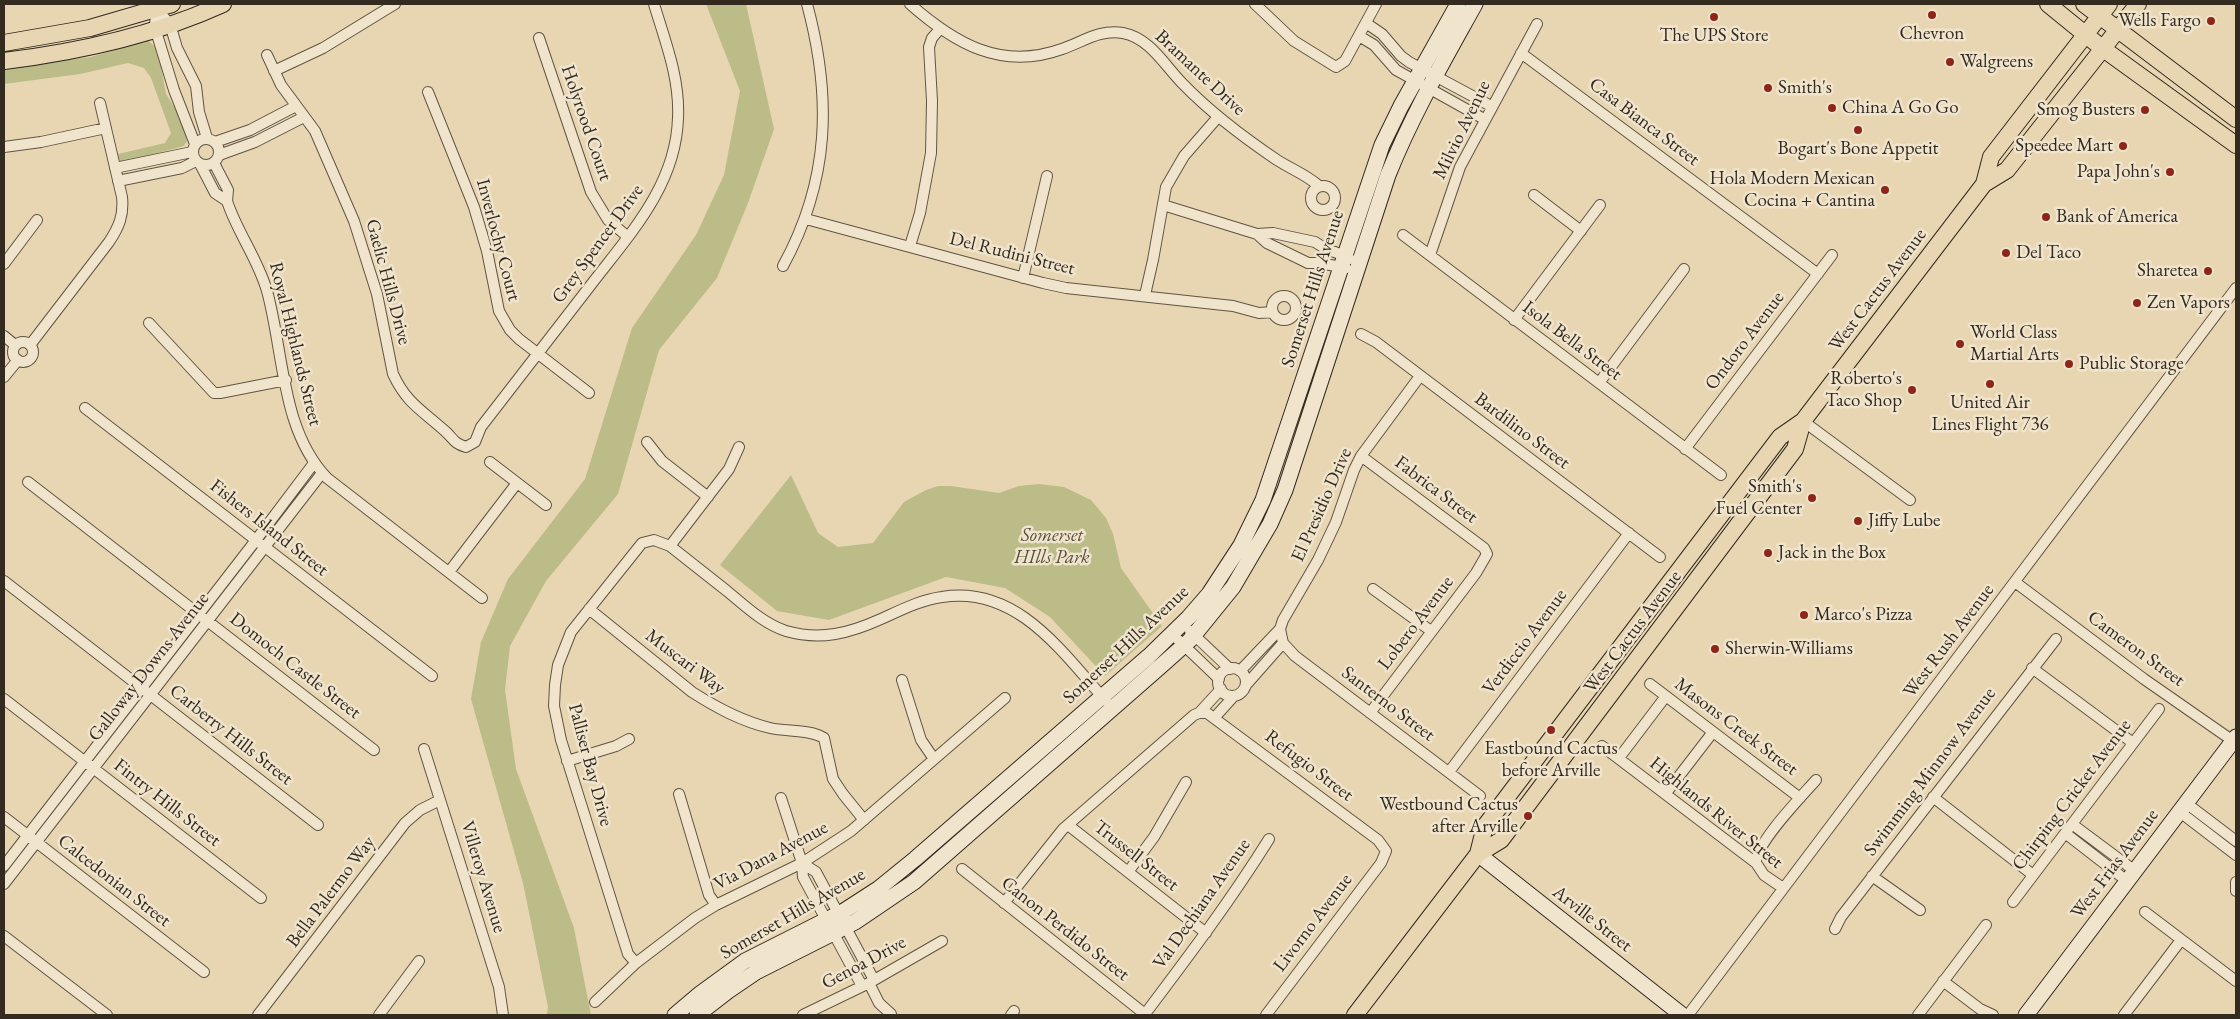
<!DOCTYPE html>
<style>
body{margin:0}
#map{position:relative;width:2240px;height:1019px;overflow:hidden;background:#e8d6b2;font-family:"EB Garamond",serif}
canvas{display:block}
.frame{position:absolute;inset:0;border:5px solid #332a20;pointer-events:none}
</style>
<div id="map">
<canvas width="2240" height="1019"></canvas>
<div class="frame"></div>
</div>
<script>
const ctx = document.querySelector('canvas').getContext('2d');
ctx.lineJoin = 'round';
function fillPath(path, color) {
  ctx.fillStyle = color;
  ctx.fill(path, 'evenodd');
}
function trace(path, color, width, dash) {
  ctx.strokeStyle = color;
  ctx.lineWidth = width;
  ctx.lineCap = dash ? 'butt' : 'round';
  ctx.setLineDash(dash || []);
  ctx.stroke(path);
}
function label(font, color, halo, rows, align = 'center') {
  ctx.font = font + ' "EB Garamond",serif';
  ctx.lineWidth = 5;
  ctx.setLineDash([]);
  ctx.textBaseline = 'middle';
  ctx.strokeStyle = halo;
  ctx.fillStyle = color;
  for (const [text, x, y, turn = 0] of rows) {
    ctx.save();
    ctx.translate(x, y);
    ctx.rotate((+turn || 0) * Math.PI / 180);
    ctx.textAlign = isNaN(turn) ? turn : align;
    if (halo) ctx.strokeText(text, 0, 0);
    ctx.fillText(text, 0, 0);
    ctx.restore();
  }
}
const green = new Path2D(`
 M706 4H746L774 129 748 203 717 278 659 350 618 494 546 581 510 646 505 690 516 769 574 928 591 1015H547L548 1007 523 883 471 699 481 642 508 579 585 479 632 328 696 235 724 175 740 91Z
 M148 40 158 50 166 94 184 123 187 141 184 146 120 163 118 154 165 143 171 133 151 78 144 68 128 63 80 74 4 84V68L91 57Z
 M791 475 818 533 838 547 873 543 904 502 926 490 938 486H951L999 493 1019 486 1039 484 1064 487 1091 500 1106 518 1113 534 1121 568 1162 626 1105 676 1050 617 1005 588 946 577 829 620 777 611 720 565Z`);
const street = new Path2D(`
 M910 4C954 43 1001 71 1062 49 1083 42 1099 29 1123 33 1150 38 1165 66 1183 84 1211 113 1243 137 1277 160 1291 169 1307 175 1319 186
 M1255 4 1294 41 1336 67 1345 61 1376 4
 M156 9 170 24 177 48 196 86 199 112 207 138
 M156 9 155 28 174 90 195 144
 M1366 23 1382 34 1401 56 1409 62 1491 106
 M1359 36 1374 45 1396 70 1484 119
 M539 38 591 192 608 220 628 237
 M1521 53 1818 274
 M267 55 281 85 315 131 354 221 377 294 393 374C407 404 422 410 445 431 454 439 453 443 466 447L475 442 481 427C517 380 554 333 590 286 629 235 676 186 678 118 680 78 665 41 654 4
 M274 71 323 48 395 4
 M428 92 474 207 487 251 499 311 510 330 519 339 589 393
 M193 152a13 13 0 1 1 26 0a13 13 0 1 1-26 0Z
 M215 142 250 130 296 106
 M4 147 41 142 106 128
 M219 155 255 142 304 117
 M200 164 215 193 227 201 228 190 214 163
 M115 168 192 152
 M118 181 182 168 196 161
 M1311 198a12 12 0 1 1 24 0a12 12 0 1 1-24 0Z
 M1534 195 1581 231
 M227 201C237 232 258 259 267 291 284 353 281 430 327 478L482 598
 M1163 205 1257 234 1267 243 1308 263H1320L1346 268
 M806 219 1043 283 1066 288 1233 306 1259 313 1273 312
 M1257 234 1273 233 1315 242 1326 249 1346 256 1350 259
 M1403 235 1721 475
 M910 246 920 213 931 153 932 101 929 47 932 38 940 29
 M1430 255 1460 167 1537 24
 M4 264 37 220
 M783 266C830 180 832 97 807 4
 M1023 278 1047 176
 M1145 295 1153 260 1166 187 1184 156 1218 117
 M1272 308a12 12 0 1 1 24 0a12 12 0 1 1-24 0Z
 M1514 320 1600 205
 M149 323 214 393H220L286 380
 M1361 334 1376 342 1660 557
 M4 336 15 345
 M13 352a10 10 0 1 1 20 0a10 10 0 1 1-20 0Z
 M30 345 109 242C119 227 124 215 122 197L100 103
 M1420 376 1361 456 1354 470 1336 522 1318 560 1283 620 1280 629 1283 643 1295 656 1480 796
 M4 377 18 360
 M1599 383 1684 269
 M85 408 432 676
 M1803 421 1910 500
 M647 442 662 461 708 497
 M1685 449 1832 255
 M1361 456 1484 548 1487 554 1476 573 1370 713
 M490 462 546 505
 M28 482 374 750
 M670 546 729 469 739 447
 M449 572 517 483
 M4 581 318 825
 M2015 582 2144 679 2236 743
 M1373 589 1431 631
 M589 609 692 692C717 708 741 721 770 728 787 732 809 729 824 738L833 779 843 794 864 820
 M1190 631 1230 669
 M1172 634 1219 679
 M2032 668 2133 743
 M1218 682a14 14 0 1 1 28 0a14 14 0 1 1-28 0Z
 M1240 671 1280 629
 M902 680 921 740 934 759
 M1650 684 1800 798
 M1246 685 1283 643
 M4 699 261 898
 M1199 713 1221 689
 M1215 717 1234 696
 M1602 746 1756 863 1764 875 1783 888
 M424 749 499 987 503 1015
 M1619 758 1666 696
 M567 761 616 746 629 739
 M1449 772 1629 533
 M1666 793 1713 732
 M679 794 709 895 716 905
 M1933 797 2033 875
 M781 798 802 863 803 877 862 986
 M2186 803 2236 841
 M2180 812 2236 855
 M4 817 204 972
 M2072 824 2135 871
 M1068 825 1206 933
 M2065 833 2127 881
 M802 863 816 872 874 980
 M1756 863C1755 844 1802 796 1816 780
 M4 866 256 540 314 463
 M962 869 1146 1015
 M1128 872 1154 837 1186 782
 M1872 876 1920 910
 M2236 882V891
 M4 884 322 473
 M2013 902 2159 709
 M1004 903 1063 829 1194 715 1199 713H1207L1378 840 1386 851 1381 863 1266 1015
 M2145 912 2236 981
 M1835 929 1841 917 2056 639
 M4 936 107 1015
 M636 963 628 954 561 740 554 706 555 685 558 665 571 632 642 543 654 540 670 546C689 561 708 576 727 591 745 606 764 624 786 631 821 641 850 633 881 619 901 610 920 600 942 597 1017 585 1062 652 1106 701
 M1943 981 1980 1009 1993 1015
 M869 983 879 1003 891 1014
 M595 1002 636 963 695 918 716 905 802 863 851 831 1005 698
 M1145 1014C1188 957 1231 900 1269 839
 M258 1015 405 823 420 810 440 800
 M379 1015 419 961
 M803 1015 869 983 942 941
 M1011 1015 1014 1011
 M1688 1015 2236 288
 M1918 1015 1986 925
 M2124 1015 2181 940`);
const secondary = new Path2D(`
 M1478 854 1682 1015
 M675 1015 701 993 745 961 844 911 878 889 915 859 1149 656 1189 617 1209 594 1241 545 1263 500 1382 145 1401 106 1458 4
 M697 1015 728 991 756 972 855 922 914 882 1163 664 1190 640 1233 587 1270 524 1285 490 1388 175C1412 115 1444 60 1475 4
 M2026 1015 2236 737`);
const primary = new Path2D(`
 M2048 4 2102 48 2236 145
 M2084 4 2236 119
 M4 43 90 28 172 4
 M4 61C78 52 155 35 223 4
 M1984 184 1991 157 2109 4
 M1478 854 1485 826 1780 437 1803 421 1984 184 2007 170 2138 4
 M1355 1015 1478 854 1501 840 1795 449 1803 421`);
const markers = [
 [1932,15,5,"#8f2418"],
 [1714,17,5,"#8f2418"],
 [2211,21,5,"#8f2418"],
 [1950,62,5,"#8f2418"],
 [1768,88,5,"#8f2418"],
 [1832,108,5,"#8f2418"],
 [2145,110,5,"#8f2418"],
 [1858,130,5,"#8f2418"],
 [2123,146,5,"#8f2418"],
 [2170,172,5,"#8f2418"],
 [1885,190,5,"#8f2418"],
 [2046,217,5,"#8f2418"],
 [2006,253,5,"#8f2418"],
 [2208,271,5,"#8f2418"],
 [2137,303,5,"#8f2418"],
 [1960,344,5,"#8f2418"],
 [2069,364,5,"#8f2418"],
 [1990,384,5,"#8f2418"],
 [1912,390,5,"#8f2418"],
 [1812,498,5,"#8f2418"],
 [1858,521,5,"#8f2418"],
 [1768,553,5,"#8f2418"],
 [1804,615,5,"#8f2418"],
 [1715,649,5,"#8f2418"],
 [1551,730,5,"#8f2418"],
 [1528,816,5,"#8f2418"]
];
const poiNames = [
 ["Wells Fargo",2201,21,"right"],
 ["Chevron",1932,34,"center"],
 ["The UPS Store",1714,36,"center"],
 ["Walgreens",1960,62],
 ["Smith's",1778,88],
 ["China A Go Go",1842,108],
 ["Smog Busters",2135,110,"right"],
 ["Speedee Mart",2113,146,"right"],
 ["Bogart's Bone Appetit",1858,149,"center"],
 ["Papa John's",2160,172,"right"],
 ["Hola Modern Mexican",1875,179,"right"],
 ["Cocina + Cantina",1875,201,"right"],
 ["Bank of America",2056,217],
 ["Del Taco",2016,253],
 ["Sharetea",2198,271,"right"],
 ["Zen Vapors",2147,303],
 ["World Class",1970,333],
 ["Martial Arts",1970,355],
 ["Public Storage",2079,364],
 ["Roberto's",1902,379,"right"],
 ["Taco Shop",1902,401,"right"],
 ["United Air",1990,403,"center"],
 ["Lines Flight 736",1990,425,"center"],
 ["Smith's",1802,487,"right"],
 ["Fuel Center",1802,509,"right"],
 ["Jiffy Lube",1868,521],
 ["Jack in the Box",1778,553],
 ["Marco's Pizza",1814,615],
 ["Sherwin-Williams",1725,649],
 ["Eastbound Cactus",1551,749,"center"],
 ["before Arville",1551,771,"center"],
 ["Westbound Cactus",1518,805,"right"],
 ["after Arville",1518,827,"right"]
];
const streetNames = [
 ["Bramante Drive",1200,73,43],
 ["Casa Bianca Street",1644,122,37],
 ["Holyrood Court",586,123,71],
 ["Milvio Avenue",1462,130,-64],
 ["Inverlochy Court",498,240,75],
 ["Grey Spencer Drive",598,244,-54],
 ["Del Rudini Street",1012,254,14],
 ["Gaelic Hills Drive",388,282,75],
 ["Somerset Hills Avenue",1313,289,-72],
 ["West Cactus Avenue",1878,290,-53],
 ["Isola Bella Street",1572,341,37],
 ["Ondoro Avenue",1745,341,-53],
 ["Royal Highlands Street",295,344,76],
 ["Bardilino Street",1522,431,37],
 ["Fabrica Street",1436,490,37],
 ["El Presidio Drive",1322,505,-66],
 ["Fishers Island Street",269,528,38],
 ["Lobero Avenue",1416,623,-53],
 ["West Cactus Avenue",1633,632,-53],
 ["West Rush Avenue",1949,641,-53],
 ["Verdiccio Avenue",1525,642,-53],
 ["Somerset Hills Avenue",1126,645,-43],
 ["Cameron Street",2136,649,36],
 ["Muscari Way",685,662,37],
 ["Domoch Castle Street",295,666,38],
 ["Galloway Downs Avenue",149,667,-52],
 ["Santerno Street",1388,704,37],
 ["Masons Creek Street",1736,727,37],
 ["Carberry Hills Street",231,735,38],
 ["Palliser Bay Drive",590,765,75],
 ["Refugio Street",1309,766,37],
 ["Swimming Minnow Avenue",1930,772,-53],
 ["Chirping Cricket Avenue",2072,795,-53],
 ["Fintry Hills Street",167,803,38],
 ["Highlands River Street",1716,813,39],
 ["Via Dana Avenue",771,856,-28],
 ["Trussell Street",1136,856,38],
 ["West Frias Avenue",2115,864,-53],
 ["Villeroy Avenue",483,877,73],
 ["Calcedonian Street",114,881,38],
 ["Bella Palermo Way",331,892,-53],
 ["Val Dechiana Avenue",1202,904,-55],
 ["Somerset Hills Avenue",793,914,-30],
 ["Arville Street",1592,919,38],
 ["Livorno Avenue",1313,923,-53],
 ["Canon Perdido Street",1065,929,38],
 ["Genoa Drive",864,963,-28]
];
const parkNames = [
 ["Somerset",1052,536],
 ["HIlls Park",1052,558]
];
fillPath(green, '#bbbc88');
trace(street, '#605544', 12);
trace(secondary, '#332a20', 17);
trace(primary, '#332a20', 18);
trace(street, '#f0e4cd', 10);
trace(secondary, '#f0e4cd', 15);
trace(primary, '#e8d6b2', 16);
for (const [x, y, r, color] of markers) {
  const dot = new Path2D();
  dot.arc(x, y, r, 0, 2 * Math.PI);
  ctx.fillStyle = color;
  ctx.fill(dot);
  trace(dot, '#f0e4cd', 2);
}
label('19px', '#332a20', '#f0e4cd', poiNames, 'left');
label('19px', '#332a20', '#f0e4cd', streetNames);
label('italic 19px', '#554e3a', '#f0e4cd', parkNames);
</script>
